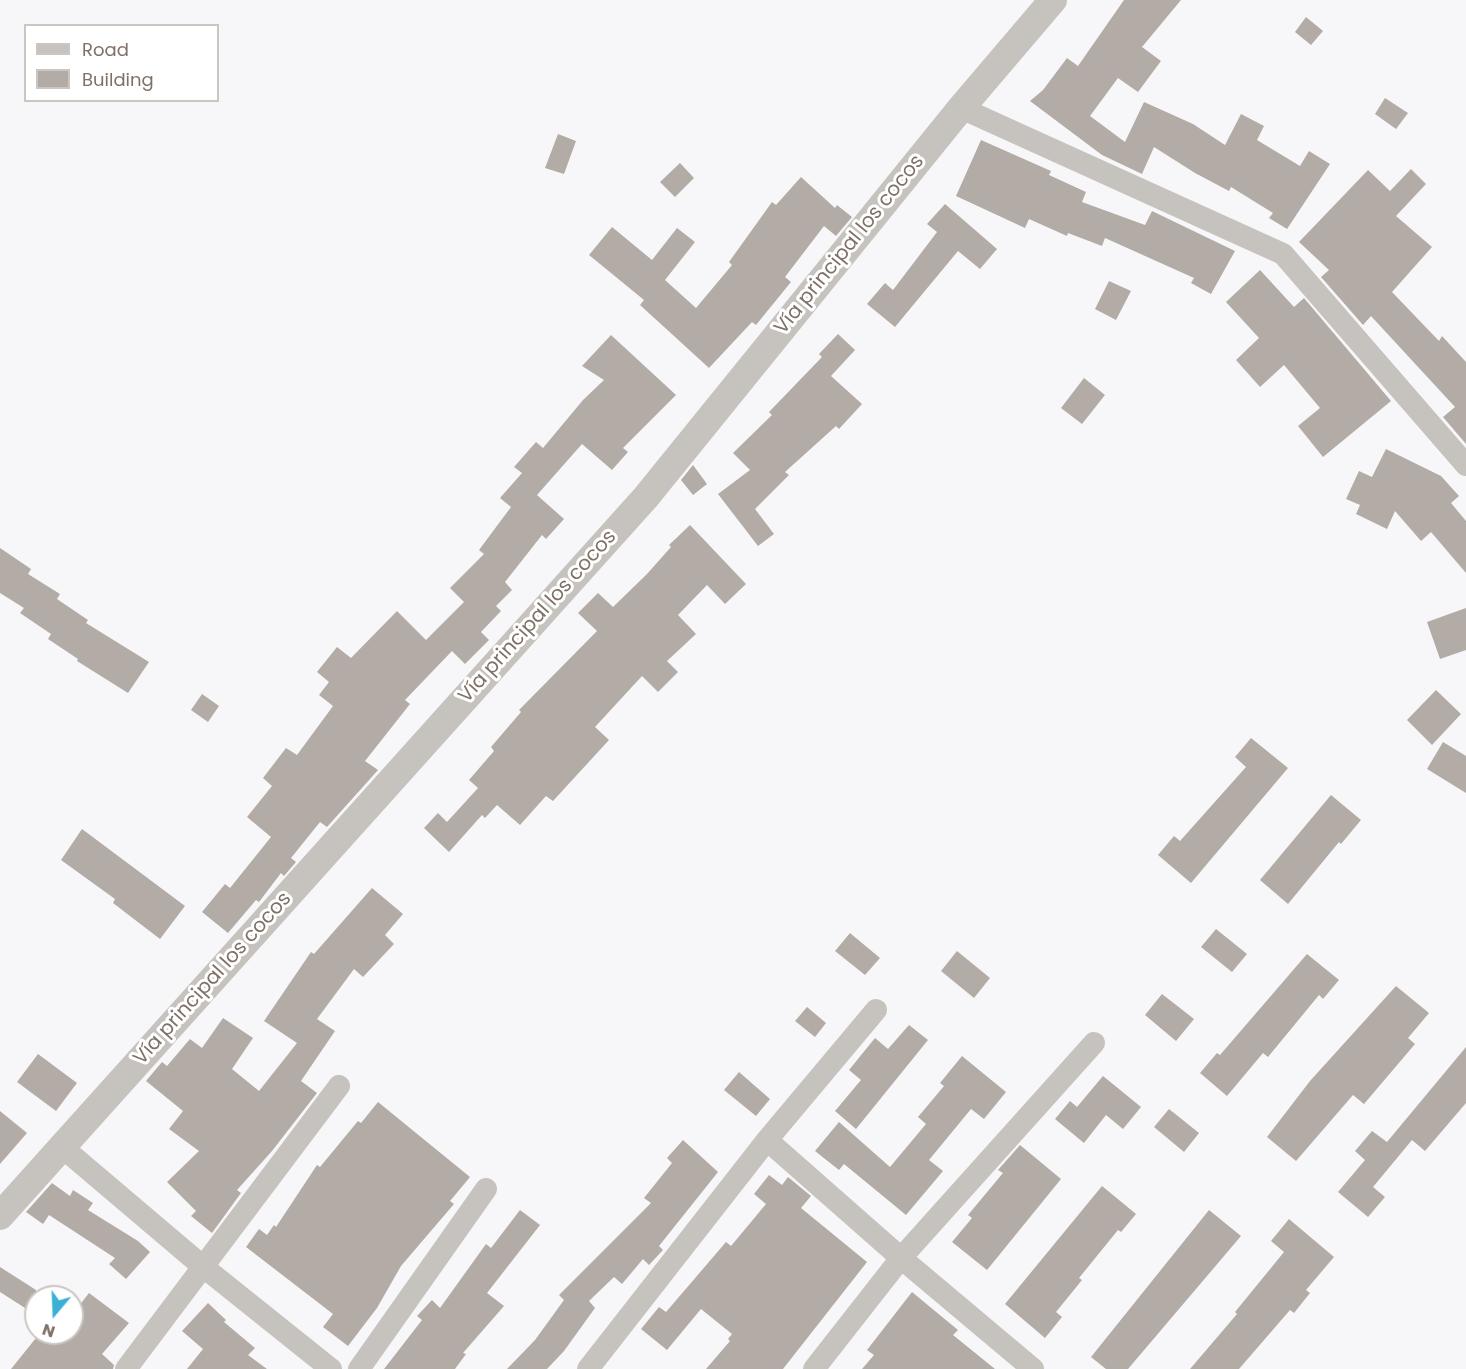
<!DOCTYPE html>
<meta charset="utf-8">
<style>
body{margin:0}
#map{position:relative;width:1466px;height:1369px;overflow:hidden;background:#f7f7f9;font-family:Poppins,sans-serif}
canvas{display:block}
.legend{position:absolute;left:24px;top:24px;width:195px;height:78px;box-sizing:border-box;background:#fff;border:2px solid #ccc6c2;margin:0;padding:8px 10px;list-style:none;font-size:18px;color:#7f7166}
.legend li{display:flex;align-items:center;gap:12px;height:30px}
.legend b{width:30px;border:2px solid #ccc6c2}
.north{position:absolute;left:24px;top:1285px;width:60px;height:60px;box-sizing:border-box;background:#fff;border:2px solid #ccc6c2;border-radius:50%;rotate:199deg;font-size:16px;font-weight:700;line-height:24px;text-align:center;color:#7f7166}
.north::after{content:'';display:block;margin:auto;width:21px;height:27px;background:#3ab0d5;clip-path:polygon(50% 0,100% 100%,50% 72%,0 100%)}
</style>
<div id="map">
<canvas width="1466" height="1369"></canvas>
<ul class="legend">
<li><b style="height:8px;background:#c6c2be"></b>Road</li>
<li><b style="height:16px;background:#b3aba5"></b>Building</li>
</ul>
<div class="north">N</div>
</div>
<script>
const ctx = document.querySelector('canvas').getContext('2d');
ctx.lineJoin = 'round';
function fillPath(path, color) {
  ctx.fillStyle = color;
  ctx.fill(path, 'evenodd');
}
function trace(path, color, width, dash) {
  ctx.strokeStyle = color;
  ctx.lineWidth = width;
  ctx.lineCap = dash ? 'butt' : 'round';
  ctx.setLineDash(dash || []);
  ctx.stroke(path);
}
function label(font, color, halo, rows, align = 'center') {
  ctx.font = font + ' Poppins,sans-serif';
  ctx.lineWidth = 6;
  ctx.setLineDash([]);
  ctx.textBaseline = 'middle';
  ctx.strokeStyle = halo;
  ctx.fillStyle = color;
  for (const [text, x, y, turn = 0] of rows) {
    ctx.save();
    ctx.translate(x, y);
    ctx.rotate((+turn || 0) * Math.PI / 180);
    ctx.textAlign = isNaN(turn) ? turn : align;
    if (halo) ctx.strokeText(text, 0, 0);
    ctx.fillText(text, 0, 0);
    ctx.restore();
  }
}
const building = new Path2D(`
 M1124 0H1181L1142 47 1161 61 1138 92 1118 78 1090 116 1125 142 1144 102 1193 124 1225 145 1241 114 1264 126 1257 140 1300 166 1309 151 1330 164 1287 229 1269 218 1273 213 1231 187 1229 191 1195 173 1154 147 1142 174 1102 155 1030 101 1043 90 1067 58 1078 66Z
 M1306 17 1323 31 1311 45 1295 32Z
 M1385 98 1408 113 1396 129 1375 114Z
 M558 134 576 141 564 174 545 168Z
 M981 140 1051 171 1049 175 1086 192 1082 202 1145 225 1152 211 1235 251 1211 294 1191 283 1194 278 1105 238 1102 246 1068 233 1067 236 1029 219 1025 228 956 196Z
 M680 163 694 178 675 197 660 182Z
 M1411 169 1426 184 1396 216 1432 247 1392 292 1439 341 1442 336 1466 362V444L1443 417 1455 407 1371 316 1363 325 1321 277 1329 270 1299 242 1368 170 1390 191Z
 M801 177 835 208 837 205 852 217 836 236 824 226 785 277 791 282 756 325 752 322 709 368 640 305 644 300 589 255 612 227 652 260 677 228 695 242 665 280 696 308 732 265 729 262 772 202 776 205Z
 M945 204 997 249 980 269 958 251 895 327 867 304 885 283 893 290 937 232 927 224Z
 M1260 270 1294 307 1304 298 1391 401 1323 457 1298 426 1320 408 1284 365 1260 387 1236 360 1259 338 1226 302Z
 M1109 281 1131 291 1116 320 1095 309Z
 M838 334 855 350 831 376 862 404 839 429 836 426 785 472 789 475 755 509 774 534 758 546 718 494 750 470 733 453 772 415 769 412 822 357 819 354Z
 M611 335 676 395 623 448 628 452 612 470 582 444 537 495 564 519 546 539 542 535 505 582 512 590 496 606 501 611 481 632 489 640 465 664 452 651 405 700 410 704 365 761 378 770 327 827 320 822 291 858 296 862 284 876 281 873 259 902 256 900 228 933 202 912 225 884 230 888 271 837 247 817 272 786 263 778 286 748 297 755 333 706 319 695 329 682 317 672 337 647 351 658 397 611 426 640 464 602 450 588 484 554 479 550 511 507 500 498 522 473 514 467 536 442 543 448 583 400 604 380 582 366Z
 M1084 378 1105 395 1082 424 1061 408Z
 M1386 449 1441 476 1459 496 1451 503 1466 521V573L1431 532 1421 541 1395 511 1387 529 1356 514 1360 505 1346 499 1359 471 1372 477Z
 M693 465 707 484 693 495 681 480Z
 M690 525 746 584 725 604 707 585 678 615 696 634 667 661 678 672 658 692 642 676 595 727 609 740 553 801 546 796 520 825 497 805 485 818 482 815 449 852 424 828 438 813 447 822 478 788 469 780 494 751 491 747 521 712 519 710 597 631 578 613 598 593 613 607 647 574 671 547 669 545Z
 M0 548 31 569 28 574 60 594 57 599 88 620 86 623 149 662 128 693 77 661 78 659 48 639 51 634 20 613 24 608 0 593Z
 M1466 608V650L1440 659 1427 622Z
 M1436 690 1461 714 1432 745 1407 720Z
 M202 694 219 706 208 722 191 710Z
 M1251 738 1288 768 1191 883 1158 855 1174 836 1180 841 1246 767 1235 757Z
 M1443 742 1466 756V793L1427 769Z
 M1331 795 1361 820 1341 844 1339 842 1288 904 1260 880Z
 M82 829 185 906 160 939 113 903 115 899 61 860Z
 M372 888 403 914 385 935 394 944 363 977 354 969 317 1019 335 1031 301 1081 317 1093 272 1151 237 1190 241 1193 212 1233 191 1216 196 1211 167 1182 199 1151 169 1129 183 1111 146 1081 162 1062 167 1066 190 1039 202 1048 223 1018 253 1038 232 1069 259 1091 297 1043 264 1021 311 952 314 954Z
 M1216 929 1247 954 1232 972 1201 947Z
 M850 933 880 958 865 975 835 951Z
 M957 951 990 978 974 998 941 971Z
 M1307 954 1339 980 1323 999 1319 995 1268 1057 1263 1053 1227 1096 1200 1073 1217 1053 1220 1055Z
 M1396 986 1429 1013 1408 1038 1415 1044 1364 1104 1353 1095 1296 1161 1267 1137 1310 1081Z
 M1162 994 1194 1019 1176 1041 1145 1015Z
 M807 1007 826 1023 815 1037 795 1021Z
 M909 1025 928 1040 856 1129 835 1111 861 1080 849 1070 875 1038 888 1049Z
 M1466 1047V1103L1425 1151 1412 1140 1373 1187 1385 1197 1368 1217 1338 1192 1365 1160 1355 1151 1372 1131 1387 1142Z
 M38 1054 77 1083 56 1111 17 1082Z
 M962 1056 1006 1092 984 1119 971 1109 929 1160 943 1171 906 1215 844 1164 839 1170 815 1151 839 1122 890 1167 926 1124 918 1117 944 1086 940 1083Z
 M739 1072 770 1099 756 1116 724 1090Z
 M1103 1076 1141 1107 1123 1129 1106 1115 1084 1143 1055 1119 1070 1101 1077 1107Z
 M378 1102 470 1177 450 1201 454 1204 401 1266 377 1308 348 1346 323 1327 333 1314 246 1247 259 1229 267 1235 274 1225 276 1227 317 1165 320 1167 358 1121 361 1123Z
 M1169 1109 1199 1133 1184 1152 1154 1127Z
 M0 1111 27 1133 0 1164Z
 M683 1140 718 1172 659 1246 663 1250 649 1265 643 1259 622 1284 614 1277 589 1301 595 1308 564 1351 547 1369H507L535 1340 564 1300 559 1295 651 1203 644 1198 672 1163 667 1158Z
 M1020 1145 1061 1179 987 1270 952 1242 972 1218 968 1215 1003 1173 998 1170Z
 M769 1175 782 1185 788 1177 811 1196 801 1208 867 1262 783 1369H706L730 1341 728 1339 732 1334 701 1309 667 1350 641 1329 659 1307 666 1312 726 1242 731 1246 766 1204 754 1194Z
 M52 1183 70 1196 73 1190 93 1203 88 1210 138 1241 150 1252 126 1279 109 1264 115 1258 49 1215 43 1224 26 1212Z
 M1102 1186 1136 1214 1121 1232 1118 1230 1079 1278 1082 1280 1056 1312 1062 1317 1045 1338 1005 1304Z
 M520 1210 540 1225 487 1293 504 1306 463 1353 466 1354 455 1369H384L422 1320 417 1316 432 1300 440 1308 486 1244 491 1248Z
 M1209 1210 1241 1236 1128 1369H1106L1091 1357Z
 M1289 1219 1334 1257 1306 1290 1310 1293 1294 1313 1290 1310 1239 1369H1190L1237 1314 1235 1312 1284 1252 1271 1241Z
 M0 1267 36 1290V1315L0 1292Z
 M912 1292 958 1330 953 1335 995 1369H862L874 1355 867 1350Z
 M89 1293 129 1323 102 1354 114 1365 113 1369H11L40 1333H72V1315Z
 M208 1303 226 1320 224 1322 255 1348 248 1355 267 1369H187L203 1349 182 1331Z`);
const minor = new Path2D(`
 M961 108 1283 254 1466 465
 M767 1140 901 1258 1033 1369
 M62 1147 201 1265 331 1369
 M126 1369 339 1086
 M359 1369 486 1189
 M588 1369 767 1140 876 1010
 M814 1369 901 1258 1094 1043`);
const tertiary = new Path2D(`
 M0 1216 646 497 961 108 1053 0`);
const streetNames = [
 ["Vía principal los cocos",850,245,-51],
 ["Vía principal los cocos",538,617,-48],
 ["Vía principal los cocos",213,979,-48]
];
fillPath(building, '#b3aba5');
trace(minor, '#c6c2be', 22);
trace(tertiary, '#c6c2be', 28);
label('20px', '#7f7166', '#fff', streetNames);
</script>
